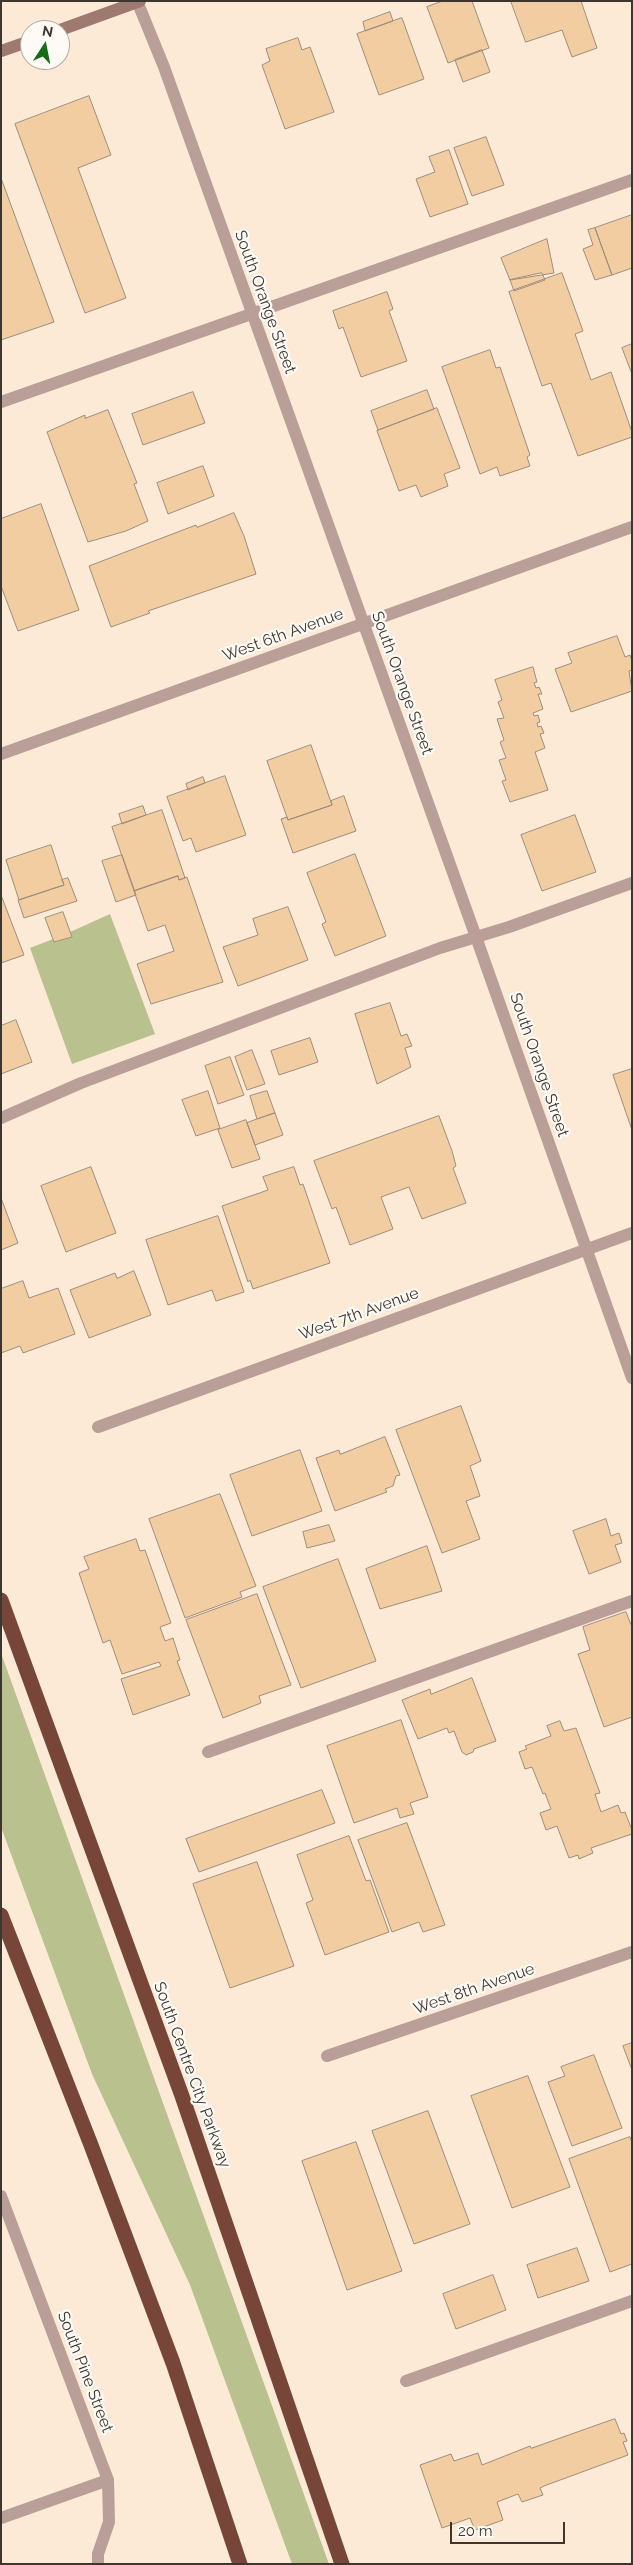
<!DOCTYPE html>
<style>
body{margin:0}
#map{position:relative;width:633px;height:2565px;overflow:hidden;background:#fdead6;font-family:Raleway,sans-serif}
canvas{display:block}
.frame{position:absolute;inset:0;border:2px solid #3d362e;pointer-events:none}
.north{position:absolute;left:20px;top:20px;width:50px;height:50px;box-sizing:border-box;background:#fefaf6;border:1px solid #b1aca6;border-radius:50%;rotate:11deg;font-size:14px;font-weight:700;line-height:20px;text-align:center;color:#3d362e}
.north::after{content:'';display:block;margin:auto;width:18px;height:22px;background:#176d16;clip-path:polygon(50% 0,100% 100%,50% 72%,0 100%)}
.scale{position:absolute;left:450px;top:2522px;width:115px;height:22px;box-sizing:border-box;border:2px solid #3d362e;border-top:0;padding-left:6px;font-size:15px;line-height:18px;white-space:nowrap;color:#3d362e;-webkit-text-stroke:4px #fefaf6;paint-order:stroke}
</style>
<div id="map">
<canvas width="633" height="2565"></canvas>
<div class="frame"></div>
<div class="north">N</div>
<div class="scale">20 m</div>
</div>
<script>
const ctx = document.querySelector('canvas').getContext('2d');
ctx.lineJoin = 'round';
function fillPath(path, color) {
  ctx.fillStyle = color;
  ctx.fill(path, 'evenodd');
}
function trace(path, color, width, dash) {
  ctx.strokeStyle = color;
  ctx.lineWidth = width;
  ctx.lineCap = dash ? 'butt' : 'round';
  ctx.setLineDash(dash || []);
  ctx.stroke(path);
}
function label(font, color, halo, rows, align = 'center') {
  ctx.font = font + ' Raleway,sans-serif';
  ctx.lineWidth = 4.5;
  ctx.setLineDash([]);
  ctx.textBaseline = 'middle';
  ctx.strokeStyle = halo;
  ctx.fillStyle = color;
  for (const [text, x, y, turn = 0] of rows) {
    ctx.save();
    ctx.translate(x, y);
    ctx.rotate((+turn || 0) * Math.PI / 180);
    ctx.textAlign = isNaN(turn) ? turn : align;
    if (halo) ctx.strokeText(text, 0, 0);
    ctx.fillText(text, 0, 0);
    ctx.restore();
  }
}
const green = new Path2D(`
 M110 914 155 1034 72 1064 30 948 53 939 55 942 72 937 70 932Z
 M1 1653 329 2564H292L190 2285 92 2074 1 1827Z`);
const building = new Path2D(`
 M443 1H472L489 48 448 63 427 7Z
 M511 1H581L597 48 572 57 562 30 526 42Z
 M390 12 393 21 365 31 363 22Z
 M402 18 424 79 379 95 357 34Z
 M298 38 302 50 310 47 334 112 285 129 262 65 270 61 266 49Z
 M482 50 490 72 463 82 455 60Z
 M89 96 111 155 78 168 126 298 85 313 15 124Z
 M486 137 504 185 472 196 454 148Z
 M449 150 468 204 430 217 416 179 435 172 429 157Z
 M1 178 54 322 1 340Z
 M632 215V268L612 275 595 228Z
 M595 228 612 275 595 280 583 249 593 245 588 230Z
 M547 239 554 273 510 280 501 258Z
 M542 273 545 280 514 291 510 280Z
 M562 273 583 331 575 334 591 380 611 372 632 432V437L578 456 551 383 542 386 509 292Z
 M387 292 393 309 389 311 407 361 361 377 343 327 339 329 333 311Z
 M632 344V374L622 348Z
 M490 350 496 368 500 367 530 455 527 457 530 466 500 476 497 467 480 474 442 367Z
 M427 390 434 409 378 430 371 411Z
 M193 392 205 423 143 445 132 414Z
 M437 408 460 468 444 474 448 486 421 497 416 485 399 491 377 431Z
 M108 410 137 483 134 484 148 521 126 531 88 542 47 432 85 415V418Z
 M203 466 214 496 168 514 157 483Z
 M41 504 79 610 18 631 1 586V519Z
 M234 513 244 536 256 574 148 611 150 613 111 627 89 566 196 525 197 527Z
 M617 636 625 657 630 655 632 661V670L629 671 632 691 571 712 555 669 572 663 568 653Z
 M533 667 537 682 534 683 536 688 539 687 542 694H538L543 709 533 713 534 716 538 715 540 722 537 723 538 727 541 726 544 733 540 734 545 748 535 752 548 790 510 802 502 781 506 780 499 760 506 758 500 742 504 740 497 719 504 718 498 702 502 700 495 680Z
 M311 745 332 805 288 820 267 761Z
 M225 776 246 835 196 852 191 838 183 841 167 797Z
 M203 777 205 783 188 790 186 784Z
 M344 796 356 831 293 853 281 819 287 817 288 820 332 805 331 801Z
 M143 806 146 815 122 824 119 814Z
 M162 810 185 878 179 880 178 876 134 891 112 827Z
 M575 815 596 872 542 891 521 835Z
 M51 845 64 885 19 900 6 860Z
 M355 854 386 936 335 956 322 924 326 922 307 873Z
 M122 855 136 895 116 902 102 861Z
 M178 876 179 880 187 877 223 982 151 1004 137 964 174 951 165 925 148 931 134 891Z
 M68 878 77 901 24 918 18 900 64 885 62 880Z
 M1 895 24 955 1 963Z
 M288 907 308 960 238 986 223 947 258 935 253 919Z
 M63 912 72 937 54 942 45 918Z
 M390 1003 401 1036 407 1034 409 1039 412 1046 405 1048 411 1067 377 1084 355 1014Z
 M16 1020 32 1062 1 1074V1026Z
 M310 1038 318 1062 279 1075 271 1051Z
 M252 1050 265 1084 247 1090 235 1057Z
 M230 1057 244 1095 218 1104 205 1066Z
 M632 1069V1130L613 1075Z
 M208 1091 220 1128 196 1136 182 1100Z
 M267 1091 275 1113 257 1119 250 1096Z
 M275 1113 283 1135 255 1145 247 1123Z
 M439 1116 452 1151 456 1166 453 1168 466 1203 422 1219 409 1187 381 1197 393 1229 350 1245 336 1207 332 1209 314 1161Z
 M246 1120 260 1159 232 1168 218 1130Z
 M91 1167 116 1233 66 1252 41 1186Z
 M294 1167 300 1185 303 1184 330 1263 253 1289 250 1280 248 1282 222 1206 268 1190 263 1177Z
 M1 1198 18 1243 1 1250Z
 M218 1216 244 1292 216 1301 212 1290 168 1305 146 1240Z
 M134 1271 151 1315 89 1338 70 1290 115 1273 117 1278Z
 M23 1281 29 1298 58 1288 75 1334 23 1353 20 1346 1 1353V1289Z
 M461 1406 481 1461 470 1466 480 1496 466 1501 480 1539 442 1553 396 1430Z
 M385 1437 400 1475 396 1476 393 1486 385 1489 387 1492 335 1511 316 1458 339 1450 340 1454Z
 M300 1450 322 1511 252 1536 230 1475Z
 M220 1494 256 1586 240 1592 242 1597 185 1618 149 1519Z
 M606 1519 611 1536 619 1533 622 1543 615 1545 621 1562 589 1574 573 1531Z
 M329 1525 335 1541 307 1548 303 1532Z
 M136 1539 140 1551 145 1550 171 1623 160 1627 165 1641 173 1638 180 1660 177 1661 190 1695 133 1715 121 1679 161 1666 159 1662 122 1674 110 1640 103 1643 79 1573 89 1569 84 1557Z
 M427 1546 442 1591 380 1609 366 1569Z
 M338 1559 376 1661 301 1688 263 1587Z
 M257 1594 291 1685 259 1696 261 1703 223 1718 186 1620Z
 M626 1612 632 1627V1717L604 1727 578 1654 590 1650 583 1627Z
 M472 1678 496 1741 474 1749 473 1752 466 1755 462 1752 454 1731 449 1733 447 1728 418 1739 402 1700 430 1689 431 1694Z
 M401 1720 428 1797 410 1803 414 1814 400 1818 397 1808 354 1823 327 1746Z
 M560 1721 564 1731 576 1728 600 1793 595 1794 601 1812 618 1805 621 1813 625 1812 632 1830V1834L591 1848 593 1853 579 1859 578 1855 569 1858 557 1826 546 1830 540 1813 551 1809 545 1793 543 1794 532 1767 525 1769 519 1752 527 1749 525 1746 551 1736 547 1726Z
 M322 1790 335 1823 199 1872 186 1839Z
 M407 1823 445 1925 423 1932 419 1922 392 1932 358 1840Z
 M349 1836 366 1881 370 1880 389 1932 325 1955 306 1903 313 1900 297 1855Z
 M257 1862 294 1966 230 1988 193 1884Z
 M632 2043V2070L623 2046Z
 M594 2055 622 2128 572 2146 548 2082 565 2076 561 2067Z
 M528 2076 570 2187 512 2208 471 2096Z
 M428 2111 470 2224 414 2244 372 2131Z
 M630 2137 632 2143V2264L610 2272 569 2159Z
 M356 2142 402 2271 347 2290 302 2161Z
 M577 2248 589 2281 538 2298 527 2265Z
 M493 2275 506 2310 456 2329 443 2294Z
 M615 2419 621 2434 624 2433 627 2441 623 2442 628 2455 544 2486 540 2488 543 2495 522 2502 518 2494 497 2502 503 2520 475 2530 470 2518 442 2528 420 2465 451 2454 454 2461 478 2453 482 2465 530 2446 531 2448Z`);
const lane = new Path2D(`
 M1 402 632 180
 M1 1118 81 1083 440 948 509 927 632 883
 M208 1752 632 1601
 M406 2381 632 2301
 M1 2518 108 2480`);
const street = new Path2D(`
 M137 1 164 67 476 937 632 1378
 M1 754 632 527
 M98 1427 632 1233
 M327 2056 632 1952
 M1 2196 108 2480 109 2522 98 2554V2564`);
const secondary = new Path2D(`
 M60 30 140 1
 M1 51 30 41`);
const highway = new Path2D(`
 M1 1600 182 2096 342 2564
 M1 1915 91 2145 173 2363 240 2564`);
const streetNames = [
 ["South Orange Street",265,302,70],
 ["West 6th Avenue",283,635,-20],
 ["South Orange Street",402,683,70],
 ["South Orange Street",539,1065,71],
 ["West 7th Avenue",359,1314,-20],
 ["West 8th Avenue",474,1989,-19],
 ["South Centre City Parkway",192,2075,70],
 ["South Pine Street",85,2372,69]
];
fillPath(green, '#b9c28e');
fillPath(building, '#f3cda2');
trace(building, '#9e8d7b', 1);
trace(lane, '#b99f98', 12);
trace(street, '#b99f98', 12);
trace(secondary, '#9d796f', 12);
trace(highway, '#774639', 15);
label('16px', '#3d362e', '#fefaf6', streetNames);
</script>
